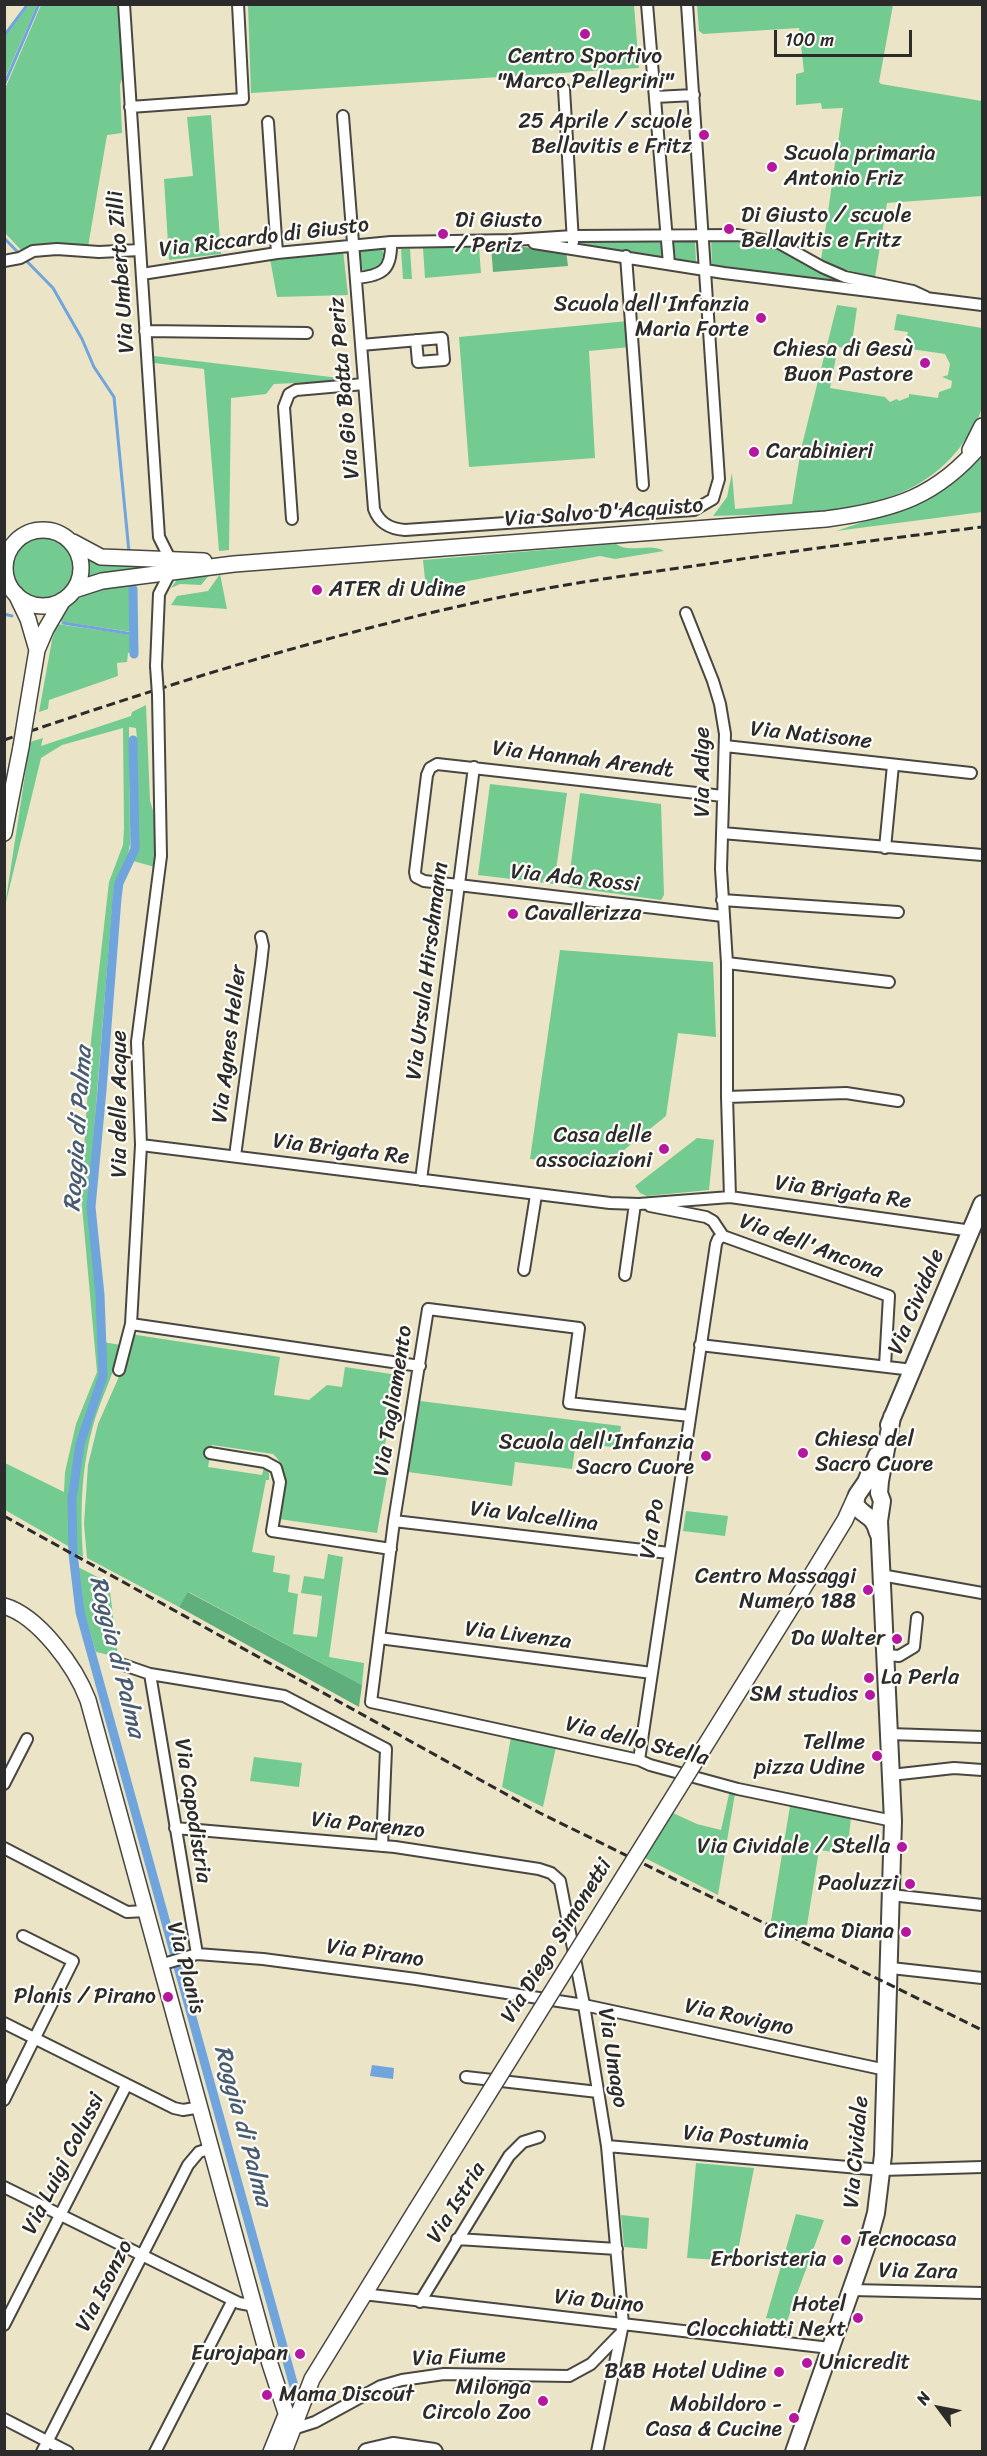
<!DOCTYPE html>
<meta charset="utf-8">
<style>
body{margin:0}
#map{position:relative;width:987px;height:2456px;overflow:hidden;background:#ece4c6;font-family:Sriracha,sans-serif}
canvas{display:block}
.frame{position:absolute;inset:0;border:6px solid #2b2b2b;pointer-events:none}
.north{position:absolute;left:909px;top:2378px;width:60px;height:60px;-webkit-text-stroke:4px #fdfcf7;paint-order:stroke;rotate:302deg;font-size:16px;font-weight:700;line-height:24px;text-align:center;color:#2b2b2b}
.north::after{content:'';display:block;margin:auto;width:21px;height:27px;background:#2b2b2b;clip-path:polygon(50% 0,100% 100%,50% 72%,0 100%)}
.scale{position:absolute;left:774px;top:30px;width:138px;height:27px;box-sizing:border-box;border:3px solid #2b2b2b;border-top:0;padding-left:8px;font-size:18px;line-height:21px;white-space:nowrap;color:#2b2b2b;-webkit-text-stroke:4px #fdfcf7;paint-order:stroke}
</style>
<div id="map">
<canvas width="987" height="2456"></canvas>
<div class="frame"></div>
<div class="north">N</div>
<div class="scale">100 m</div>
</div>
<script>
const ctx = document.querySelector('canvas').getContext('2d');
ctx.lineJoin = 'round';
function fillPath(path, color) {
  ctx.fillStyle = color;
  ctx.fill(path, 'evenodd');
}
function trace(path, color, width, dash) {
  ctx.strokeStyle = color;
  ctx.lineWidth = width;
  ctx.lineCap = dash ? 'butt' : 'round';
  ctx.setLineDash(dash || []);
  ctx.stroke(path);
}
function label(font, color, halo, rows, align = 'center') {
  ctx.font = font + ' Sriracha,sans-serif';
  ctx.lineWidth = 4.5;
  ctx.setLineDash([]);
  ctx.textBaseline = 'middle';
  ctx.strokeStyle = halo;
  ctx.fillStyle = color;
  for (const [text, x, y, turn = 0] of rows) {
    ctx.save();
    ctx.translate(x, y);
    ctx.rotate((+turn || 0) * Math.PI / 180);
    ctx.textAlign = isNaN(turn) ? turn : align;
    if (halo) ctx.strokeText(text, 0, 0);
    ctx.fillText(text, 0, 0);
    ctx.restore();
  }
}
const green = new Path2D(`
 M29 5H37L5 78V37Z
 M41 5H119L123 76 120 85 122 133 107 135 88 247 69 245 27 247 22 251 4 232V91Z
 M248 5H634L639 68 251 93Z
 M697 5H893L879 82 881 84 982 101V196L887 203 875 277 835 267 821 260 843 108 822 109 821 103 796 105V74L804 72 799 28 703 34 699 31Z
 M211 115 221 254 169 260 164 179 193 176 187 117Z
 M577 238 663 239 665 258 579 243Z
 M711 238 747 239 776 247 832 277 863 285V288L712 265Z
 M695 240 696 262 672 258V241Z
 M479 247 481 273 425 278 423 248Z
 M381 248 385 256 376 269 366 271 359 268 358 249Z
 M401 249H410L412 279H403Z
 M343 250 348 295 277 297 270 259Z
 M837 305 857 308 851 349 838 347 830 388 885 397 890 402 897 399 899 401 909 397V394L938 398 939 392 951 388 952 381 942 377 948 375 950 364 945 354 904 348 908 332 894 330 897 314 982 328C982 349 986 387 982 406 980 419 970 433 963 443 907 522 799 512 713 516L727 497 732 473 735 509 792 504 801 449Z
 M628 321 630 347 589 351 595 458 469 467 459 337Z
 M154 356 356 380 274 384 266 394 231 398 229 550 219 551 204 369 154 363Z
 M982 449V512L836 531 907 507Z
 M11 566a32 32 0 1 1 64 0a32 32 0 1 1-64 0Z
 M616 544C630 554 650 542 664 551L615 559 600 556 426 589 423 560Z
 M85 554 145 562 146 571 85 581 87 563Z
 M211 573 201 585 180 584 171 588 179 577Z
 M220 574 227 609 171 605 177 596 208 591Z
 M131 582 132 632 58 621C77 591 98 589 131 582Z
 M57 624 132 635 131 652 128 653 127 662 117 663 118 676 49 700 48 709 39 712 52 640Z
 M146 705 150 801C158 822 157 845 155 867L133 861 138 848 137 740 136 728 129 727 130 844C128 862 116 877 113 895L88 1204 95 1266 101 1374 77 1443 70 1488 71 1550 68 1546 5 1510V1463L64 1492 65 1472 76 1424 97 1372 81 1195 91 1041 109 882 123 845 124 828 123 728 62 745 41 758 5 906 30 742 43 738 41 746 131 716 132 712Z
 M490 784 567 793 554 884 478 875Z
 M580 793 661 804 664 895 661 900 568 887Z
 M560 950 713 962 716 1037 678 1033 666 1116 603 1167 530 1159Z
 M697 1138 714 1140 709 1190 647 1196 640 1193 635 1186Z
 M130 1334 280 1357 274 1395 309 1400 327 1385 342 1387 345 1367 404 1376 396 1422 389 1421 380 1476 387 1478 377 1533 279 1519C283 1496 293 1472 273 1454L212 1445 208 1467 262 1475 264 1467 269 1473V1480H266L252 1552 275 1556 273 1572 290 1575 288 1592 298 1594 293 1634 317 1637 322 1596 301 1593 304 1576 324 1579 328 1554 343 1557 329 1657 364 1663 362 1685 189 1592 179 1607 87 1558 84 1524 88 1465 98 1424 118 1379Z
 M103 1342 121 1345C115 1371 103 1394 95 1419 81 1466 80 1509 83 1557L77 1554 75 1502 78 1473 86 1435 105 1376Z
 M420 1401 621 1426 618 1448 576 1442 572 1469 515 1462 512 1486 408 1472Z
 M686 1511 728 1516 725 1536 683 1531Z
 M78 1567 109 1583 118 1657 96 1652 84 1612Z
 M511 1737 556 1747 543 1807 502 1787Z
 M254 1757 302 1763 299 1787 250 1781Z
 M730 1790 735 1793 718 1895 645 1858 673 1813 697 1824 721 1830Z
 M790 1806 851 1818 847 1854 819 1850 805 1938 771 1921Z
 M696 2163 754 2168 736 2261 687 2258Z
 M796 2214 824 2220 787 2321 766 2318Z
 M621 2215 649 2218 647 2249 624 2247Z`);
const forest = new Path2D(`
 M491 246H513L566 251 568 266 493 272Z
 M188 1592 362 1685 359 1707 179 1607Z`);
const water = new Path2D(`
 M372 2065 394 2068 393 2079 370 2076Z`);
const stream = new Path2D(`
 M4 36 28 4
 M4 85 39 4
 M4 238 53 288 82 339 94 367 114 397 129 552
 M4 614 12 616
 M63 623 133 634`);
const canal = new Path2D(`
 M133 589 134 654
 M133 740 135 849 119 883 117 898 102 1090 91 1207 100 1295 103 1376 80 1444 72 1499 73 1554 80 1612 295 2390`);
const street = new Path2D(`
 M124 4 159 537 170 559 171 571 159 594 156 666
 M647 4 669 264
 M564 89 573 242
 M655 97 694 95
 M130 107 243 99 238 4
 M343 116 374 509C379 523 391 529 405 530L694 510 713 499 719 479 687 4
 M268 122 277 253
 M534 243 724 273 982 305
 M626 256 643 485
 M4 261 20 258 33 251 57 249 99 252 140 250
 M142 274 277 253 391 242 513 240 573 236 738 235 779 243 822 267 845 277 913 291 926 297
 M356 278C382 276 392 270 391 242
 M145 331 307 333
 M361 345 442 338 444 360 418 362 416 340
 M292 519 284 407 289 394 296 390 364 384
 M686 613 713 681 720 704 725 734 721 869 727 963V1097L730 1197
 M158 695 161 856 137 1042 141 1145 131 1324 420 1366
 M725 746 971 773
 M722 833 982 855
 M885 848 893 765
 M722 900 898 912
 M723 916 424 881 416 877 415 872 427 775 430 768 437 764 723 796
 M727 963 889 982
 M727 1097 846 1093 898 1101
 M141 1145 610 1203 639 1204 730 1197 972 1231
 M235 1156 261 964 263 946 261 937
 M421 1180 474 767
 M650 1206 706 1217 713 1221 723 1236
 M723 1236 889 1296 885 1366
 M524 1270 536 1195
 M625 1275 635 1204
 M700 1345 913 1370
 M119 1370 131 1324
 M690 1416 569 1403 579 1328 428 1309 394 1521 371 1702 639 1760 650 1765 738 1789 893 1821
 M210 1453 265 1462 276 1468 280 1482 272 1531 391 1549
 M394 1521 669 1553
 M881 1575 982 1593
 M379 1638 652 1673
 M886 1655 899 1656 914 1647 917 1618
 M121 1664 150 1674 284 1696 386 1749 382 1846
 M150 1674 197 1954
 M889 1734 982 1737
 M639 1760 716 1244 718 1239 723 1236
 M891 1775 954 1768 982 1770
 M4 1784 27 1739
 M175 1828 395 1847 539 1869 551 1873 560 1881 584 2005 607 2146 623 2324 597 2452
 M4 1848 127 1912 146 1911
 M891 1895 982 1905
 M160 1965 197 1954 263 1959 416 1979 584 2005 886 2070
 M891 1968 982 1978
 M4 2023 174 2108 183 2110 201 2107
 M466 2077 598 2092
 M4 2100 73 1961 23 1936
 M607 2146 882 2170 982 2167
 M4 2187 239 2303 255 2306
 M457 2239 617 2249
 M852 2290 982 2293
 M363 2294 830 2348
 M420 2302 509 2156 523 2142 539 2137
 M4 2325 126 2086
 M4 2419 68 2452
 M293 2429 315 2422 381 2386 402 2380 444 2374 569 2376 591 2364 619 2335
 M42 2452 188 2165 199 2152 212 2148
 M155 2452 233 2300`);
const secondary = new Path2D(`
 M970 450 982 426
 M5 568a38 38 0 1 1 76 0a38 38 0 1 1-76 0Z
 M73 542 101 557 204 561
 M74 590 102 581 234 564 826 519C894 510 937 497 982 443
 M16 594 28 619 37 650
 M27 710 37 650 46 629 63 600
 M4 833 21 747
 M817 1566 845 1520 855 1498
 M4 1606C39 1616 76 1668 88 1700L270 2364 288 2419V2441
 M271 2452 286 2415
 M284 2452 312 2379 416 2210`);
const primary = new Path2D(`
 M889 1425 982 1204
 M877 1455 866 1482 857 1495 855 1503C862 1518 873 1512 878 1533
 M367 2452 393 2446 434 2452
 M794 2452 868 2242 876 2213 883 2155 893 1821 879 1521 882 1501 879 1493 880 1481 892 1417`);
const rail = new Path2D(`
 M4 740C157 688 311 639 469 604 548 586 628 575 708 564 799 550 891 538 982 527
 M4 1516 540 1813 982 2030`);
const streetBridge = new Path2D(`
 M156 666 158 695`);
const secondaryBridge = new Path2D(`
 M21 747 27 710
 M416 2210 817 1566`);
const markers = [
 [585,34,6,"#b5179e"],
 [704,135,6,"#b5179e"],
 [772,167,6,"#b5179e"],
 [729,229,6,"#b5179e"],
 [443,234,6,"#b5179e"],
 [761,318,6,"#b5179e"],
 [925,363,6,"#b5179e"],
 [754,452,6,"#b5179e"],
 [317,590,6,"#b5179e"],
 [513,914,6,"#b5179e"],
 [664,1149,6,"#b5179e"],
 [803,1453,6,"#b5179e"],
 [706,1456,6,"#b5179e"],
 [868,1590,6,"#b5179e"],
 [897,1639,6,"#b5179e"],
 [869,1678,6,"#b5179e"],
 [870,1695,6,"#b5179e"],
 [877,1756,6,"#b5179e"],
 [902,1847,6,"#b5179e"],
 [910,1884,6,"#b5179e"],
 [906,1932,6,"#b5179e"],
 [168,1997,6,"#b5179e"],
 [846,2240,6,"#b5179e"],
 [838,2260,6,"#b5179e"],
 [858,2318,6,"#b5179e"],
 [300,2354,6,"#b5179e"],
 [807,2363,6,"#b5179e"],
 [779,2372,6,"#b5179e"],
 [267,2395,6,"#b5179e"],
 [543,2401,6,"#b5179e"],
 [794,2418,6,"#b5179e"]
];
const poiNames = [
 ["Centro Sportivo",585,57,"center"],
 ["\"Marco Pellegrini\"",585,82,"center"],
 ["25 Aprile / scuole",692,122],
 ["Bellavitis e Fritz",692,147],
 ["Scuola primaria",784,154,"left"],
 ["Antonio Friz",784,179,"left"],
 ["Di Giusto / scuole",741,216,"left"],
 ["Bellavitis e Fritz",741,241,"left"],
 ["Di Giusto",455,221,"left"],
 ["/ Periz",455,246,"left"],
 ["Scuola dell'Infanzia",749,305],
 ["Maria Forte",749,330],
 ["Chiesa di Gesù",913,350],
 ["Buon Pastore",913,375],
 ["Carabinieri",766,452,"left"],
 ["ATER di Udine",329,590,"left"],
 ["Cavallerizza",525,914,"left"],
 ["Casa delle",652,1136],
 ["associazioni",652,1161],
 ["Chiesa del",815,1440,"left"],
 ["Sacro Cuore",815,1465,"left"],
 ["Scuola dell'Infanzia",694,1443],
 ["Sacro Cuore",694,1468],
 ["Centro Massaggi",856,1577],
 ["Numero 188",856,1602],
 ["Da Walter",885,1639],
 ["La Perla",881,1678,"left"],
 ["SM studios",858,1695],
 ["Tellme",865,1743],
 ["pizza Udine",865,1768],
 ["Via Cividale / Stella",890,1847],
 ["Paoluzzi",898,1884],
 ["Cinema Diana",894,1932],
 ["Planis / Pirano",156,1997],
 ["Tecnocasa",858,2240,"left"],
 ["Erboristeria",826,2260],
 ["Hotel",846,2305],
 ["Clocchiatti Next",846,2330],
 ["Eurojapan",288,2354],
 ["Unicredit",819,2363,"left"],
 ["B&B Hotel Udine",767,2372],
 ["Milonga",531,2388],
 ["Circolo Zoo",531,2413],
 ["Mama Discout",279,2395,"left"],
 ["Mobildoro -",782,2405],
 ["Casa & Cucine",782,2430]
];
const streetNames = [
 ["Via Riccardo di Giusto",264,238,-7],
 ["Via Umberto Zilli",122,272,-94],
 ["Via Gio Batta Periz",345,388,-95],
 ["Via Salvo D'Acquisto",604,513,-4],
 ["Via Natisone",811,736,6],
 ["Via Hannah Arendt",583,760,7],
 ["Via Adige",703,772,-90],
 ["Via Ada Rossi",575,879,6],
 ["Via Ursula Hirschmann",428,971,-83],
 ["Via Agnes Heller",230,1044,-83],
 ["Via delle Acque",120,1104,-90],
 ["Via Brigata Re",341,1150,7],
 ["Via Brigata Re",843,1193,8],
 ["Via dell'Ancona",811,1247,20],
 ["Via Cividale",917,1302,-67],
 ["Via Tagliamento",394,1401,-81],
 ["Via Valcellina",534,1517,7],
 ["Via Po",653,1529,-81],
 ["Via Livenza",518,1636,7],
 ["Via dello Stella",637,1742,14],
 ["Via Capodistria",192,1811,81],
 ["Via Parenzo",368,1826,6],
 ["Via Diego Simonetti",557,1941,-58],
 ["Via Pirano",375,1954,8],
 ["Via Planis",185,1968,75],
 ["Via Rovigno",739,2018,12],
 ["Via Umago",612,2058,81],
 ["Via Postumia",746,2139,5],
 ["Via Cividale",857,2152,-85],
 ["Via Luigi Colussi",64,2164,-63],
 ["Via Istria",457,2203,-58],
 ["Via Zara",918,2272,1],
 ["Via Isonzo",105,2286,-63],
 ["Via Duino",599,2302,6],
 ["Via Fiume",459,2358,-2]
];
const waterNames = [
 ["Roggia di Palma",79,1129,-86],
 ["Roggia di Palma",116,1657,76],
 ["Roggia di Palma",242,2126,75]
];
fillPath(green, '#73cb91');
fillPath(forest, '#5eaf7b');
fillPath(water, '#70a4dc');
trace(stream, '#70a4dc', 3);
trace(canal, '#70a4dc', 9);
trace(street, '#484742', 14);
trace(secondary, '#484742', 18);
trace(primary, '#484742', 20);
trace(street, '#fff', 10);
trace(secondary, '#fff', 15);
trace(primary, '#fff', 16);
trace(rail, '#2b2b2b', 3, [9, 4.5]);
trace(streetBridge, '#484742', 14, []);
trace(secondaryBridge, '#484742', 18, []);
trace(streetBridge, '#fff', 10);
trace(secondaryBridge, '#fff', 15);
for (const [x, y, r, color] of markers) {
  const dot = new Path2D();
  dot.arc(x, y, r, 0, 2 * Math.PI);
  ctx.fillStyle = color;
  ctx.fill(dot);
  trace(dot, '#fdfcf7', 2);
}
label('22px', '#2b2b2b', '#fdfcf7', poiNames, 'right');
label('22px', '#2b2b2b', '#fdfcf7', streetNames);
label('italic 24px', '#475b72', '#fdfcf7', waterNames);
</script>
